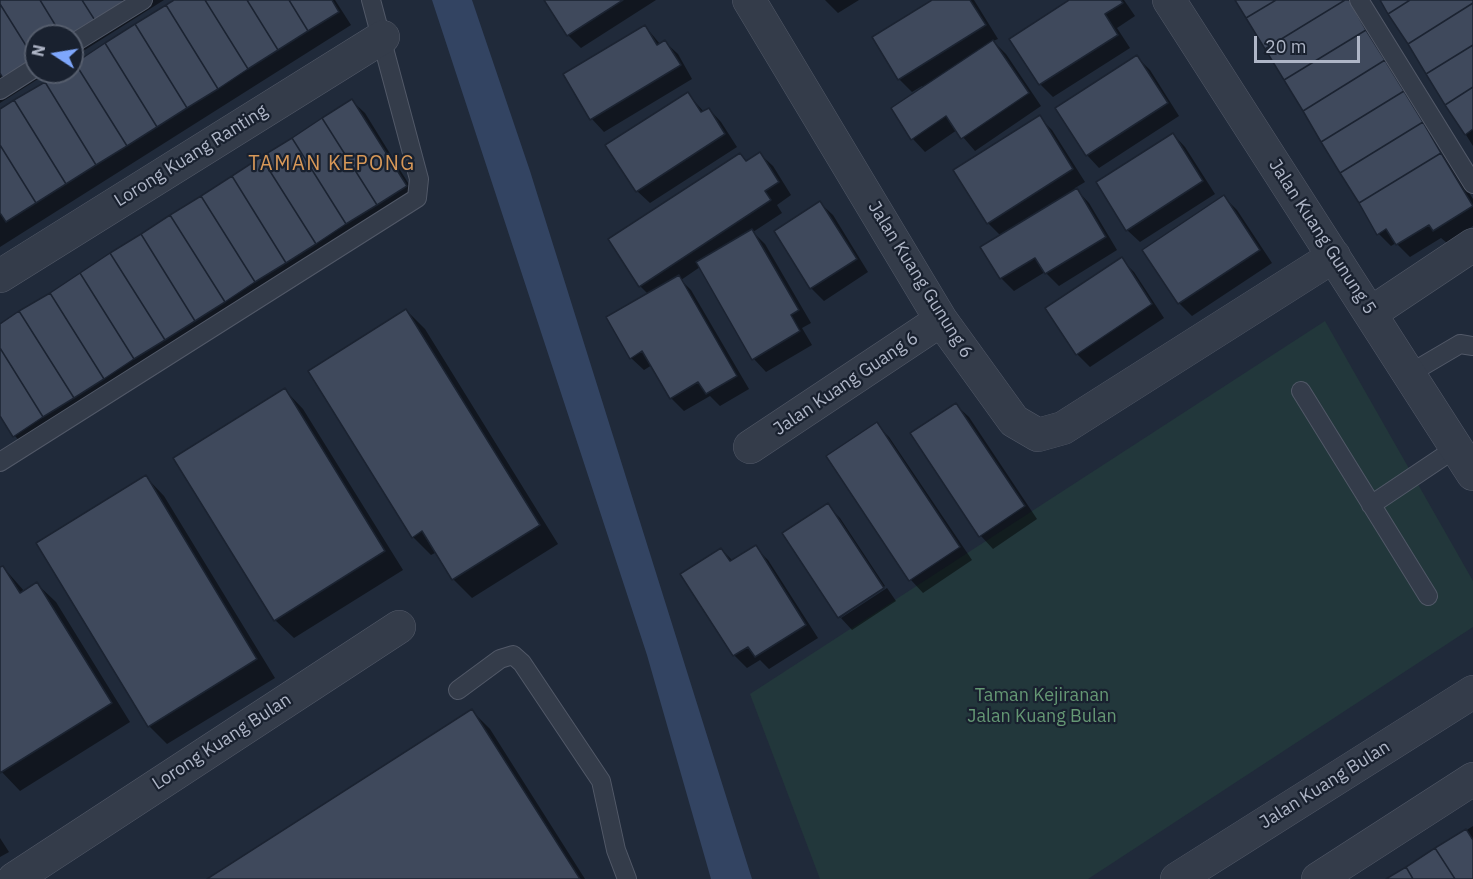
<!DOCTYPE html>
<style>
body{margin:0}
#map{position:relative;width:1473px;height:879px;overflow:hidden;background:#202a3a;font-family:"IBM Plex Sans",sans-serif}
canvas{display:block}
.north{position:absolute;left:24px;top:24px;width:60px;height:60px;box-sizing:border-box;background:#19212f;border:2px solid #555d6c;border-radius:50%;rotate:282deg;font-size:16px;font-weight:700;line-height:24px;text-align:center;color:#afb6c7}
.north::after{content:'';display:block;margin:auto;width:21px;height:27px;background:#7ea7fc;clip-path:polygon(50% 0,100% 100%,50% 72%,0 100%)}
.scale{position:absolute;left:1254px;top:36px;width:106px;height:27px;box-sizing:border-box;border:3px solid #afb6c7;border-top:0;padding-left:8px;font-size:18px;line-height:21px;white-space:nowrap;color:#afb6c7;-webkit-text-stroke:4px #19212f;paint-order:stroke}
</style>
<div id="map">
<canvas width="1473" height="879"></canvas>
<div class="north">N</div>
<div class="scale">20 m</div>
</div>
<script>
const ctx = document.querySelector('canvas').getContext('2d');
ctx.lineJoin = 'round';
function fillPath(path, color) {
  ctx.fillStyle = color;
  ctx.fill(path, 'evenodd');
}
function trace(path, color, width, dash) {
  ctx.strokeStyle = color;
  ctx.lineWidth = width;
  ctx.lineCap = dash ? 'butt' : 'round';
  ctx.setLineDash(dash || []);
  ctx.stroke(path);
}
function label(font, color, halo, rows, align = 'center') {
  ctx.font = font + ' "IBM Plex Sans",sans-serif';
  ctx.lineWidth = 4.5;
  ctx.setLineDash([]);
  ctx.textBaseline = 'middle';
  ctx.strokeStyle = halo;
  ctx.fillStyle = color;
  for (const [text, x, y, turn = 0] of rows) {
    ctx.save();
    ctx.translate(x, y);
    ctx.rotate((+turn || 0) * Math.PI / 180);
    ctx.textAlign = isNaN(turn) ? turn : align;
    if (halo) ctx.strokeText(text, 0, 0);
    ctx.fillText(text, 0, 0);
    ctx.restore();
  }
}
const green = new Path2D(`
 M1325 321 1473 581V627L1088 879H820L750 694Z`);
const water = new Path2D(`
 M432 0H472L530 171 752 879H711L647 655Z`);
const shadow = new Path2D(`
 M0 0H164L72 58V36H36V72H49L0 103Z
 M177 0H335L351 25 0 247V112L63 72H72V66Z
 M545 0H656L581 48 568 35Z
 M825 0H859L838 13Z
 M935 0H974L998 39 993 41 1006 54 1041 106 975 151 957 130 925 152 913 139 924 88 922 86 912 92 899 79 874 38Z
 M1072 0H1124L1135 16 1117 28 1130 48 1053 97 1041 85 1011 39Z
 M1237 0H1352L1473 199V226L1447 243 1441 238 1410 257 1396 243 1391 246 1379 234Z
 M1381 0H1473V146Z
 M645 26 660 44 665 42 678 54 692 79 604 132 592 119Z
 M1137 57 1150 70 1179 116 1099 168 1087 155Z
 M687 93 704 112 709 109 721 122 737 147 650 203 637 191Z
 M352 101 365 113 418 199 27 449 15 436 0 413V326Z
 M1039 117 1052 130 1085 182 1075 188 1089 203 1117 250 1059 286 1045 272 1014 291 1001 278V236L988 223Z
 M1173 134 1185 147 1215 194 1140 242 1127 230Z
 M760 154 773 166 791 195 777 205 782 213 753 232 765 244 811 323 802 328 812 345 766 372 754 359 700 267 681 280 691 290 749 389 720 406 710 396 684 411 671 398 652 365 644 370 631 358 648 294 640 286 740 155 747 162Z
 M1224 197 1237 210 1272 263 1192 316 1179 303 1145 250Z
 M820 203 833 215 868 272 824 301 811 288Z
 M1121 259 1134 272 1164 318 1090 367 1077 354 1047 309Z
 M406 310 425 329 558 544 472 598 453 579 437 552 431 555 413 537Z
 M285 390 303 409 403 570 294 638 275 620Z
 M956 405 969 417 1037 519 993 549 981 536 912 434Z
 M876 424 889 437 972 560 923 593 911 580Z
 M146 477 164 496 275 678 167 744 149 726Z
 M827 505 840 518 885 586 840 618 784 534Z
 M755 547 768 560 818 638 769 669 760 660 747 668 734 655 721 549 733 561Z
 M3 567 25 592 37 584 56 602 130 722 20 791 0 770V569Z
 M887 588 896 601 852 630 841 618Z
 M472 711 490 729 585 879H209Z
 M1473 826V879H1389Z
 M0 838 9 852 0 857Z`);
const building = new Path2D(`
 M0 0H40L62 36H36L35 60 0 4Z
 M40 0H82L96 22 72 36H62Z
 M82 0H123L125 3 96 22Z
 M174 0H205L248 69 218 89 166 5Z
 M205 0H247L278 50 248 69Z
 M247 0H289L308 31 278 50Z
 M289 0H332L339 12 308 31Z
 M544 0H623L567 36Z
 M932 0H970L986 25 898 80 872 37Z
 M1069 0H1121L1123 3 1105 14 1118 35 1039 85 1009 39Z
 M1235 0H1276L1246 18Z
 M1276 0H1345L1265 49 1246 18Z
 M1345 0H1349L1366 30 1284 80 1265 49Z
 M1380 0H1410L1388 14Z
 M1410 0H1473V3L1408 44 1388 14Z
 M1473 3V45L1426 74 1408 44Z
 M0 4 35 60 4 80 0 73Z
 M166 5 218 89 187 108 135 24Z
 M135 24 187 108 157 127 105 43Z
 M645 25 657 45 665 40 681 65 590 120 563 74Z
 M1366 30 1385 60 1303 111 1284 80Z
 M993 40 1029 93 961 139 946 116 911 140 891 108Z
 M105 43 157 127 127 146 75 63Z
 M1473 45V87L1445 105 1426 74Z
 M1137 55 1168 103 1086 156 1055 108Z
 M1385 60 1404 91 1321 142 1303 111Z
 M75 63 127 146 96 165 45 82 60 72H72V65Z
 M45 82 96 165 66 184 14 100Z
 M1473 87V129L1465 135 1445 105Z
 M1404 91 1423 122 1340 173 1321 142Z
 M688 92 701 112 709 108 725 134 636 192 605 145Z
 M352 99 407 186 377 205 322 118Z
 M14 100 66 184 36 203 0 145V109Z
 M1040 115 1073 169 987 224 953 170Z
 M322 118 377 205 346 224 292 138Z
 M1423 122 1441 153 1359 203 1340 173Z
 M1173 133 1203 181 1126 231 1096 182Z
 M292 138 346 224 316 244 261 157Z
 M0 145 36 203 6 222 0 213Z
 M760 152 779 182 765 191 771 200 639 287 608 239 740 153 746 161Z
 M1441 153 1473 206 1433 231 1429 225 1396 245 1386 229 1377 235 1359 203Z
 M261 157 316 244 286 263 232 176Z
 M232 176 286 263 255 282 201 196Z
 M1077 188 1106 237 1045 274 1035 258 1000 279 980 247Z
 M1224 195 1260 250 1178 304 1142 250Z
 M201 196 255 282 225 302 170 215Z
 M820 201 857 259 810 289 774 231Z
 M170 215 225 302 195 321 141 234Z
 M752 229 799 310 791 315 800 331 752 360 696 262Z
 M141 234 195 321 165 340 110 253Z
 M110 253 165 340 134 359 80 273Z
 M1122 257 1152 304 1076 355 1045 308Z
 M80 273 134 359 104 379 50 293Z
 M679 275 737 376 706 394 698 382 670 399 642 351 630 359 606 317Z
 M50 293 104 379 74 398 19 311Z
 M406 309 540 525 452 580 422 531 412 538 308 371Z
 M19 311 74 398 43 417 0 348V324Z
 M0 348 43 417 13 437 0 416Z
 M285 388 385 551 274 621 173 458Z
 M956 403 1025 506 979 537 910 433Z
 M877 422 960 547 909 581 826 456Z
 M146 475 257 659 148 727 36 543Z
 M828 503 884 588 838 618 782 533Z
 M756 545 806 625 755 657 748 647 733 656 680 574 721 548 730 561Z
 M3 566 20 593 37 582 112 703 0 773V567Z
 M472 709 580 879H207Z
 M1466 829 1473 840V879H1455L1435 848Z
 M1435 848 1455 879H1413L1406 867Z
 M1406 867 1413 879H1386Z`);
const service = new Path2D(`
 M1359 0 1473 184
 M72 44 143 0
 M0 90 36 67
 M1409 374 1460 344 1473 346
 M1301 391 1428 596
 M0 462 417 198 419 179 371 0
 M1371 505 1456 448
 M458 690 500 659 513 655 522 663 601 781 616 850 627 879`);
const minor = new Path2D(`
 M749 0 941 320 1014 421 1038 435 1063 428 1334 256
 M1169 0 1473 474
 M0 276 383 37
 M1371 313 1473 245
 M750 447 941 320
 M14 879 399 627
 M1177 879 1473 692
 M1318 879 1473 779`);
const streetNames = [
 ["Lorong Kuang Ranting",191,156,-32],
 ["Jalan Kuang Gunung 5",1322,237,57],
 ["Jalan Kuang Gunung 6",920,280,58],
 ["Jalan Kuang Guang 6",846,384,-34],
 ["Lorong Kuang Bulan",222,742,-33],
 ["Jalan Kuang Bulan",1325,785,-32]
];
const parkNames = [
 ["Taman Kejiranan",1042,696],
 ["Jalan Kuang Bulan",1042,717]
];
const neighbourhoodNames = [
 ["TAMAN KEPONG",332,164]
];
fillPath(green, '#22373b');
fillPath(water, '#334462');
fillPath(shadow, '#0007');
fillPath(building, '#3f495c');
trace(building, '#1b2331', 1.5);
trace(service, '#525968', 20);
trace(minor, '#525968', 34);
trace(service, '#343c4a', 18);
trace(minor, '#343c4a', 33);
label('18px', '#afb6c7', '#19212f', streetNames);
label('18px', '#659874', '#19212f', parkNames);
ctx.letterSpacing = '1.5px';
label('20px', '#d89858', '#19212f', neighbourhoodNames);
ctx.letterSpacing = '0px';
</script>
